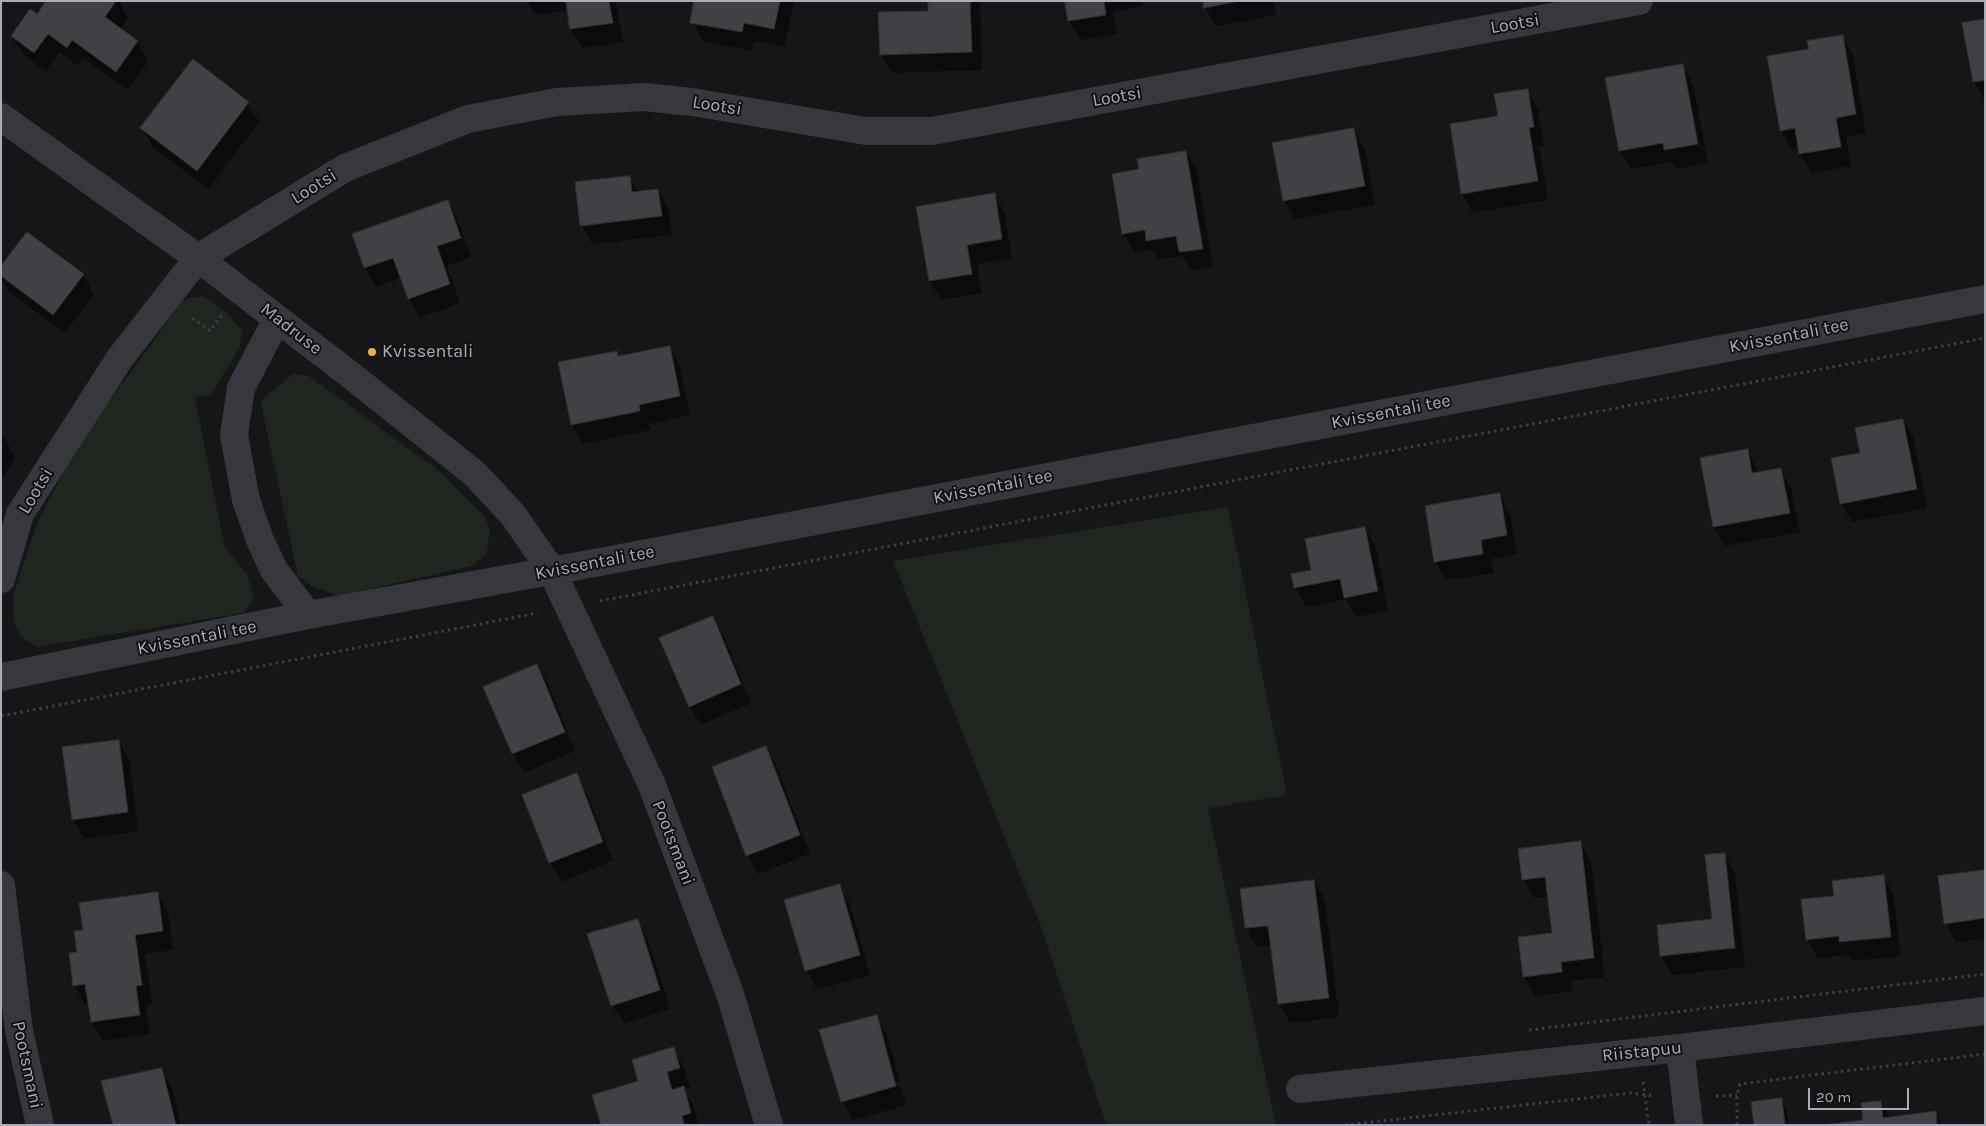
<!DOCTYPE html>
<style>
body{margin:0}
#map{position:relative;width:1986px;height:1126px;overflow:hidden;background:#161618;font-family:Karla,sans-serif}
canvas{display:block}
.frame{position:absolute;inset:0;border:2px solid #a8adb8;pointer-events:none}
.scale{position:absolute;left:1808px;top:1088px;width:101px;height:22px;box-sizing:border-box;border:2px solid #a8adb8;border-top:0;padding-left:6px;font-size:15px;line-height:18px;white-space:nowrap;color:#a8adb8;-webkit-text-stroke:4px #111113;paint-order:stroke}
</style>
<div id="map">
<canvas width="1986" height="1126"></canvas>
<div class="frame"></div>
<div class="scale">20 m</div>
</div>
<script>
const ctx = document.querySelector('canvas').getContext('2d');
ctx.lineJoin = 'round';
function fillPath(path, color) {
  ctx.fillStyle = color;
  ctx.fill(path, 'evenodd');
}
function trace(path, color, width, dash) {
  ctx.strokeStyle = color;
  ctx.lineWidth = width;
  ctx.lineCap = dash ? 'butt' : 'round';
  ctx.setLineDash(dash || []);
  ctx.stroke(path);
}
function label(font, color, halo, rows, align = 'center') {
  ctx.font = font + ' Karla,sans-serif';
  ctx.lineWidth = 4;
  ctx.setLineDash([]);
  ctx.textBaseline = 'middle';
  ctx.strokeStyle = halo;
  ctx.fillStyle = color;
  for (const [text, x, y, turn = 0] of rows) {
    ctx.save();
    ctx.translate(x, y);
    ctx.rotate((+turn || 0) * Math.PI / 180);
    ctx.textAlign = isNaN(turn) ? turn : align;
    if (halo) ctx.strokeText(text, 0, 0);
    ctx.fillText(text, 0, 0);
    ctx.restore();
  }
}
const green = new Path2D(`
 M203 296 224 310 243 331 239 349 211 395 195 397 225 548 247 574 254 598 244 613 37 647 20 636 14 620 13 596 37 524 79 441 151 345 182 300Z
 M293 374 309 376 442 473 485 517 490 530 486 555 472 566 339 596 312 586 298 576 261 404 265 397Z
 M1228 507 1287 795 1208 808 1276 1125H1106L1043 932 893 561Z`);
const shadow = new Path2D(`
 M48 1H119L128 18 120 29 137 42 148 61 127 90 84 58 78 66 59 52 46 71 23 55 12 36 37 16Z
 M527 1H616L623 42 582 48 571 29 568 10 535 15Z
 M695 1H794L785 47 754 41 752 51 703 41 692 22Z
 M929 1H980L982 70 892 73 881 54 930 12Z
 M1066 1H1142L1143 6 1113 12 1117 34 1080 40 1069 21Z
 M1204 1H1274L1276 15 1216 26 1205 7Z
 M1985 21V101L1974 82Z
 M1842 36 1853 55 1866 133 1846 137 1851 166 1811 173 1800 154 1799 148 1792 149 1781 130 1810 50Z
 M1682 65 1693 84 1708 163 1676 169 1672 162 1631 169 1620 150Z
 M1527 90 1538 109 1544 146H1539L1548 200 1473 213 1462 194Z
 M248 103 259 122 208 189 153 147 142 128Z
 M1354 130 1365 149 1375 205 1295 219 1284 200Z
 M1186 152 1197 171 1213 267 1191 271 1182 256 1159 259 1153 249 1135 253 1124 234 1114 175 1140 170Z
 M629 177 638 192 658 190 669 209 672 235 592 244 581 225Z
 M994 195 1005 214 1012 258 977 264 982 293 941 300 930 281 918 208Z
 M448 202 458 221 471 257 447 266 460 303 420 318 409 299 401 278 376 287 365 268 353 235Z
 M1 268 83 275 94 294 65 333 9 292 1 279Z
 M669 347 680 366 690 415 649 424 650 430 583 444 572 424 616 352 619 357Z
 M1903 420 1914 439 1927 508 1852 522 1841 503Z
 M1 435 4 437 15 456 1 483Z
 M1747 450 1759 473 1780 469 1791 488 1800 532 1725 546 1714 527Z
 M1500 494 1510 514 1517 554 1491 559 1494 573 1446 580 1435 561Z
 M1365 528 1376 547 1388 610 1356 617 1346 599 1306 607 1295 588 1292 575 1313 571Z
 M713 618 724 637 751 703 701 725 690 706Z
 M537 665 548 684 575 751 524 773 513 754 485 687Z
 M118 741 129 760 138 831 84 839 73 820Z
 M766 748 777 767 810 854 758 874 747 855Z
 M576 775 587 794 613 861 561 882 550 863 523 796Z
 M1580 842 1591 861 1605 977 1571 981 1572 991 1535 996 1524 977 1553 935 1549 897 1534 898 1523 879Z
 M1724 854 1735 873 1745 967 1672 975 1661 956 1713 920Z
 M1985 872V939L1956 942 1945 923Z
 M1883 876 1894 896 1901 956 1852 961 1848 955 1818 958 1807 939 1835 897Z
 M1314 881 1325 900 1339 1017 1290 1023 1279 1004 1272 945 1257 947 1246 928Z
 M839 885 850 904 870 975 817 989 806 970Z
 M157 893 168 912 173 950 145 954 152 1004 146 1005 150 1034 103 1041 92 1022 89 1004H85L74 985 78 953 84 931Z
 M637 920 648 939 670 1009 624 1024 613 1006 589 935Z
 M876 1016 887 1035 900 1083 845 1099V1102L900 1085 906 1105 853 1120 842 1101Z
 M673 1049 684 1068 690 1088 684 1089 694 1107 699 1125H638Z
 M161 1069 172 1088 181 1125H114Z
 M1781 1099 1786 1108 1789 1125H1755Z
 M1880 1102 1890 1118 1935 1113 1942 1125H1835L1865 1121Z`);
const building = new Path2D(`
 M46 1H116L105 17 138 41 116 72 72 40 67 48 48 34 34 53 11 36 30 9 37 14Z
 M566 1H609L613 23 570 29Z
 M694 1H780L774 29 744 23 742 32 690 23Z
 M928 1H970L972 52 880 55 878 12 928 11Z
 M1065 1H1104L1106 15 1068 21Z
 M1203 1H1239L1204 8Z
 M1985 19V80L1973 82 1962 23Z
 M1843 35 1856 114 1836 118 1841 147 1799 154 1795 128 1780 131 1767 56 1809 49 1807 41Z
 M193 59 249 102 197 171 140 128Z
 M1683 64 1698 144 1664 150 1663 143 1619 151 1605 78Z
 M1528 89 1534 127 1529 128 1538 181 1461 194 1450 124 1498 116 1494 94Z
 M1354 128 1365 186 1283 201 1272 143Z
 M1186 151 1203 249 1179 252 1176 236 1146 241 1145 230 1122 234 1112 174 1139 169 1137 159Z
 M630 176 632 192 658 189 662 216 580 226 575 182Z
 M995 193 1002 239 967 245 972 274 929 281 916 207Z
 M448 200 461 238 437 246 450 284 408 299 393 258 364 268 352 234Z
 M27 232 84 274 53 315 1 276V266Z
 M670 346 680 396 639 405 640 411 571 425 558 362 617 351 618 356Z
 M1903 419 1917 489 1840 504 1831 458 1860 453 1855 428Z
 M1748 449 1752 473 1781 468 1790 513 1713 527 1700 458Z
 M1500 493 1507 535 1481 540 1483 554 1434 562 1425 506Z
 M1365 527 1378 591 1344 598 1340 579 1294 588 1291 574 1311 570 1305 539Z
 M713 616 741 684 689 707 659 638Z
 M537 664 565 732 512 754 483 687Z
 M119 740 128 812 72 820 62 747Z
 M766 746 800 835 746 856 712 767Z
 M577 773 603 842 549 863 522 795Z
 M1581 841 1594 958 1561 962 1562 972 1523 977 1518 937 1552 933 1545 877 1522 880 1518 849Z
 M1725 853 1735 948 1660 956 1657 925 1712 919 1705 855Z
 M1985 870V918L1944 924 1938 876Z
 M1884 875 1891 937 1839 942V936L1806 940 1801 899 1834 896 1832 881Z
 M1314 880 1329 998 1278 1004 1268 926 1245 928 1240 889Z
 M840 884 860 955 805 971 784 900Z
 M158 892 163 931 135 935 142 985 136 986 140 1015 91 1022 85 984 73 986 69 953 77 952 74 931 83 930 79 903Z
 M638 919 660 990 611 1006 587 934Z
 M877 1015 896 1086 841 1102 819 1030Z
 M674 1047 680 1068 667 1072 672 1090 684 1086 691 1113 682 1116 684 1125H601L592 1095 638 1081 632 1060Z
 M162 1068 176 1125H113L101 1081Z
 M1782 1098 1785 1125H1754L1751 1102Z
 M1881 1101 1883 1118 1936 1111 1937 1125H1824L1863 1120 1861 1103Z`);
const path = new Path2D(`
 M192 318 210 331 222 315
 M600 601 1985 338
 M1 716 538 613
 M1529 1030 1985 974
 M1643 1082 1649 1125
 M1716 1096 1737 1095
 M1345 1125 1631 1093 1655 1096
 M1737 1125V1095L1740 1084 1985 1054`);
const street = new Path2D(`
 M1 117 198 258 348 373 475 474 513 515 552 571 652 785 731 997 769 1125
 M277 319 241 388 234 435 246 500 260 540 274 570 308 615
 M1 579 20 514 120 358 198 258 345 168 468 119 557 102 644 97 692 102 866 131H932L1639 1
 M1 677 308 615 600 562 1985 299
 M1 885 19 1031 40 1125
 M1680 1048 1689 1125
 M1300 1089 1680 1048 1985 1011`);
const markers = [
 [372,352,5,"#f2b134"]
];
const streetNames = [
 ["Lootsi",1515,24,-10],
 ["Lootsi",1117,97,-10],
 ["Lootsi",717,106,9],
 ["Lootsi",314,187,-32],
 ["Madruse",291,329,38],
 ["Kvissentali tee",1789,336,-11],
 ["Kvissentali tee",1391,412,-11],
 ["Kvissentali tee",993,487,-11],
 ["Lootsi",36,491,-59],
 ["Kvissentali tee",595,563,-11],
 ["Kvissentali tee",197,638,-11],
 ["Pootsmani",673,843,69],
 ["Riistapuu",1642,1052,-6],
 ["Pootsmani",27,1065,78]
];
const poiNames = [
 ["Kvissentali",382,352]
];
fillPath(green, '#1e261f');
fillPath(shadow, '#0007');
fillPath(building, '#404145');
trace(building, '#303034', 1);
trace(path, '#3d3f44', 3, [2.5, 4]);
trace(street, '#37383d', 28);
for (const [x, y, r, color] of markers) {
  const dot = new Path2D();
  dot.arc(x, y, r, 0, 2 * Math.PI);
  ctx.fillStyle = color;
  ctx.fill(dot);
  trace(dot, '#111113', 2);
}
label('18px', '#a8adb8', '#111113', streetNames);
label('18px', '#a8adb8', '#111113', poiNames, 'left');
</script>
